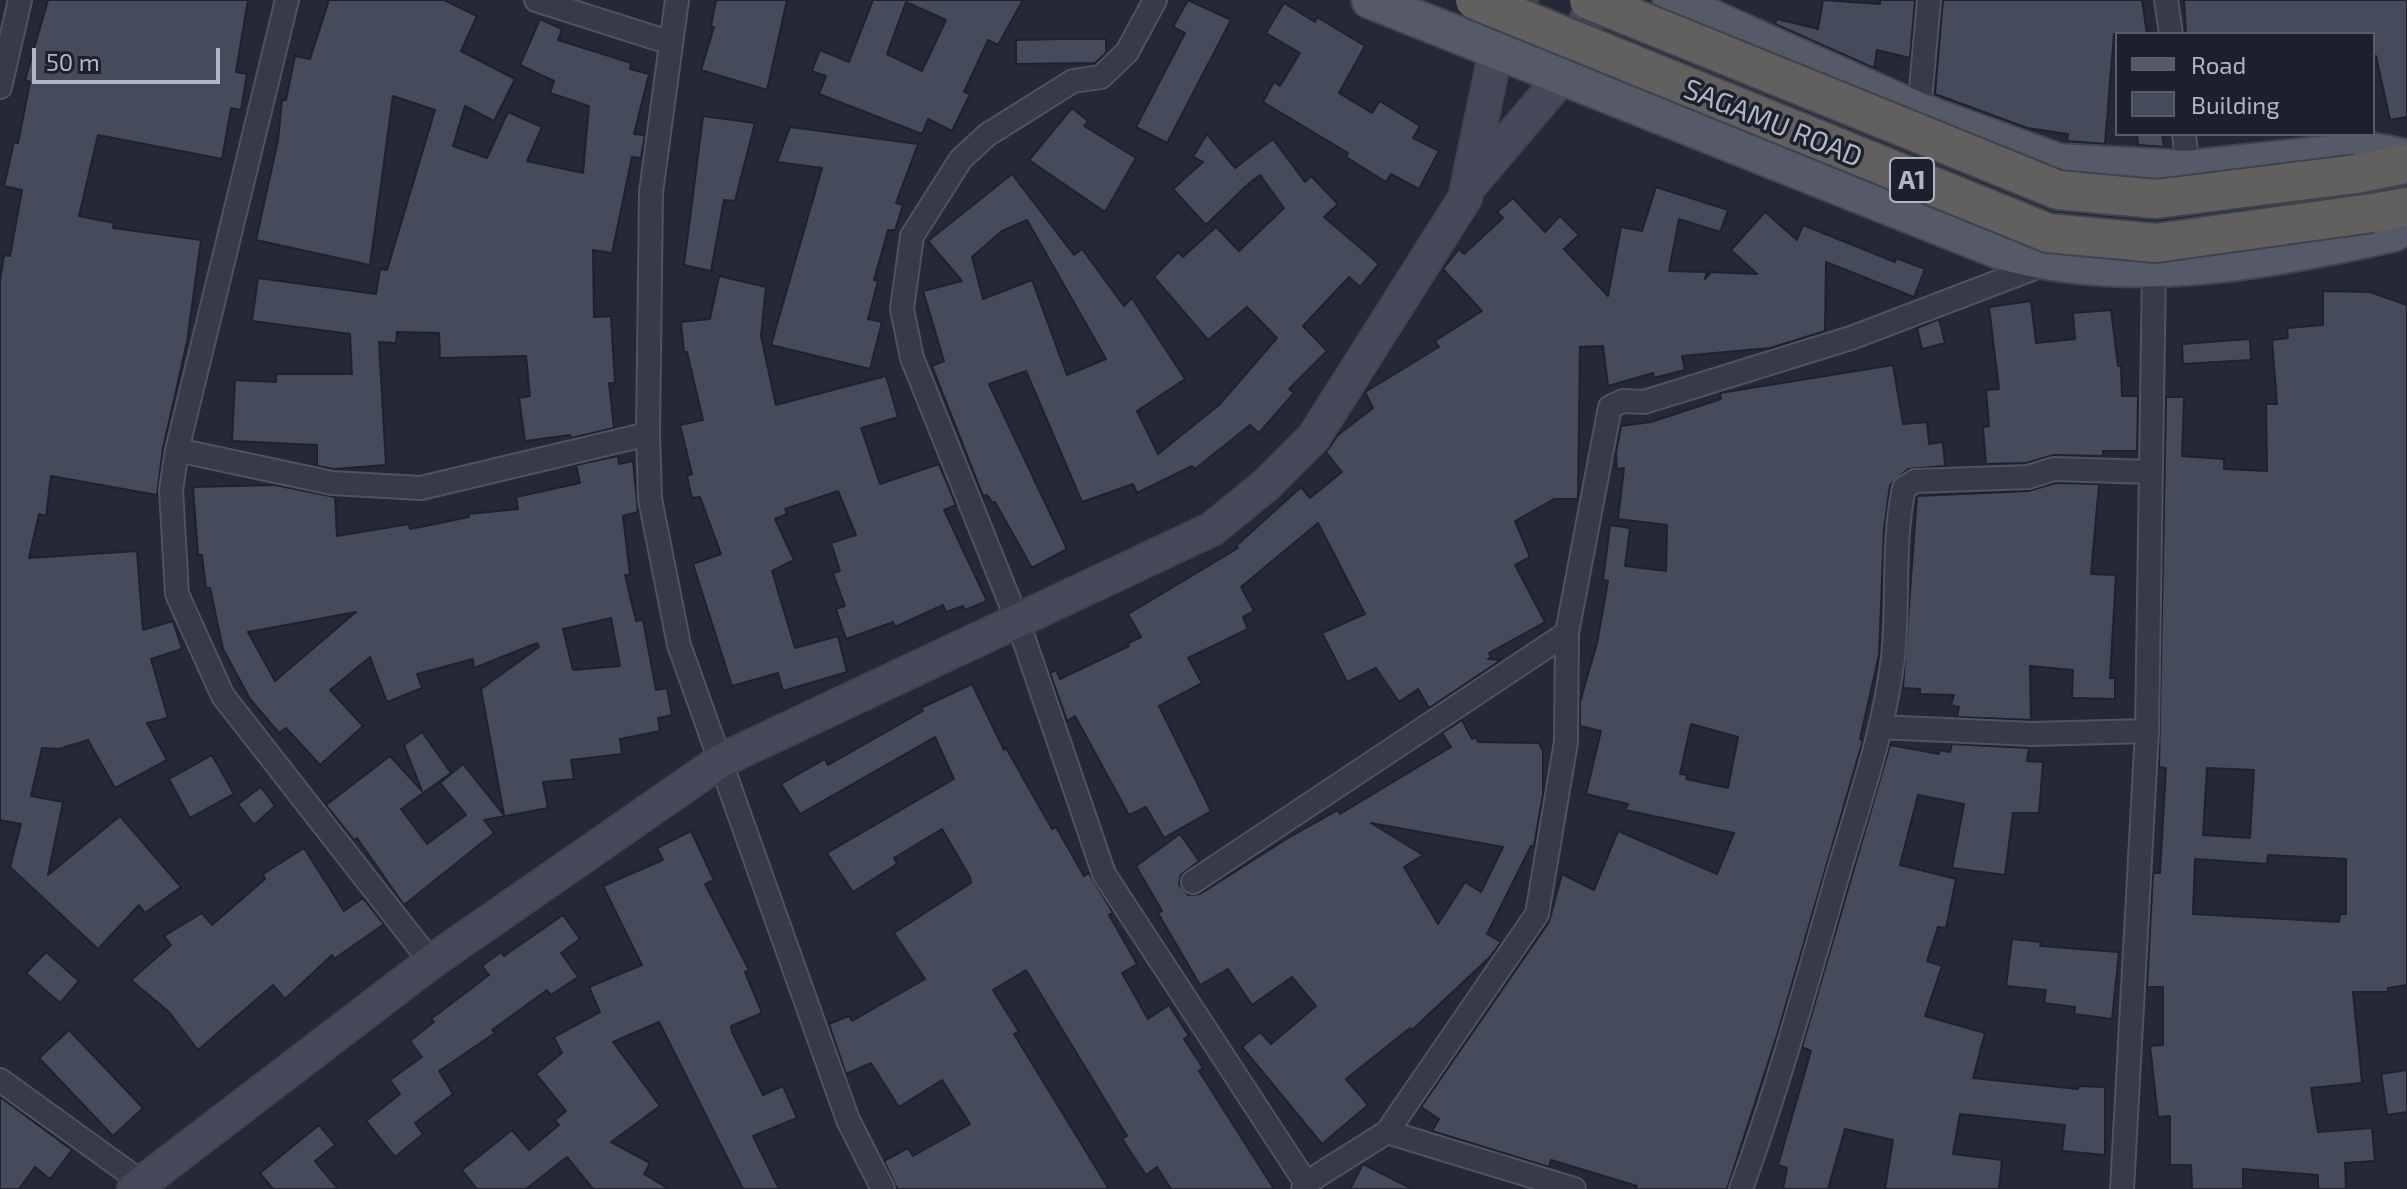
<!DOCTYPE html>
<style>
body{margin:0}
#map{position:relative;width:2407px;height:1189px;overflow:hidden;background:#242837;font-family:"Exo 2",sans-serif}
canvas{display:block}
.legend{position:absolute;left:2115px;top:32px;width:260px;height:104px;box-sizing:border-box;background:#1c202c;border:2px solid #585c69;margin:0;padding:10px 14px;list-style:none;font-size:24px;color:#b2b6c4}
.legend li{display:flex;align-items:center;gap:16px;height:40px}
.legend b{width:40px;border:2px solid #585c69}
.scale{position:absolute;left:32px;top:48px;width:188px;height:36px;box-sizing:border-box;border:4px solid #b2b6c4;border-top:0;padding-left:10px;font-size:24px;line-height:28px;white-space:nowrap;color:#b2b6c4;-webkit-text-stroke:6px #1c202c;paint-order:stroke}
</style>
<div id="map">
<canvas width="2407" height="1189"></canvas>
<ul class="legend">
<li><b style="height:10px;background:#555968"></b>Road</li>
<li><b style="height:22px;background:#454b5b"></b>Building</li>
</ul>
<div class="scale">50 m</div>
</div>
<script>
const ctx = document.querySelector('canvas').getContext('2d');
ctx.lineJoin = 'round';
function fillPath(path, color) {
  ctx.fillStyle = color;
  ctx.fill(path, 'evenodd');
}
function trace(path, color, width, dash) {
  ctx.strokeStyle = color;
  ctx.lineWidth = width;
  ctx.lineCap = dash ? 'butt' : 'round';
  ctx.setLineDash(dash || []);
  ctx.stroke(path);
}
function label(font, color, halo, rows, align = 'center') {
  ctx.font = font + ' "Exo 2",sans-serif';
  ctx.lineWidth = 7;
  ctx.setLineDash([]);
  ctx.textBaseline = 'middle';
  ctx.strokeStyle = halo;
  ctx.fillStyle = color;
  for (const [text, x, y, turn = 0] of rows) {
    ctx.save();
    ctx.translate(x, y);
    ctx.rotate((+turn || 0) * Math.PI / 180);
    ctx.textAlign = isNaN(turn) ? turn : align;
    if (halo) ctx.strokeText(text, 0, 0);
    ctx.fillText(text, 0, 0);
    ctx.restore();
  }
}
const building = new Path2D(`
 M48 0H248L236 72 247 74 241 110 231 108 222 159 98 135 79 216 114 223 113 228 201 240 187 342 163 448 157 495 51 476 46 516 39 514 29 558 137 551 143 630 173 621 182 649 151 659 168 718 147 723 167 760 115 788 88 740 59 749 42 748 31 796 63 802 48 875 120 816 181 887 145 913 139 905 98 949 10 867 21 824 0 820V281L4 255 10 256 22 190 4 186 14 142 18 143 30 82 25 80Z
 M329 0H444L477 16 461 51 515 79 494 121 465 106 453 146 487 158 508 112 542 127 527 161 583 173 589 106 550 93 554 81 520 65 540 19 562 29 558 40 631 63 630 69 649 74 634 134 645 135 641 158 632 157 612 253 593 250 594 317 611 316 615 383H609L614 428 571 438 570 435 525 441 519 398 530 396 526 356 440 358 439 333 397 332 396 343 379 342 386 465 334 469 317 466V445L232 441 235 380 276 382V374H352L350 334 252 321 258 278 376 294 380 269 387 270 435 110 393 96 370 265 256 240 278 140 282 100H286L295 56 310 59Z
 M716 0H787L767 90 701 70 714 27 711 26Z
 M873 0H1023L998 45 988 40 964 92 970 94 952 131 928 119 922 134 819 94 826 76 812 71 820 50 849 62ZM906 2 946 20 922 71 887 54Z
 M1188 0 1231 20 1167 143 1136 127 1185 33 1173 27Z
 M1823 0 1880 4V0H1915L1910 58 1877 50 1874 68 1775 24 1777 19 1818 29Z
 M1943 0H2142L2147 34H2114L2105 144 2067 141 2068 134 2027 128 1935 94Z
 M2184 0H2407V117L2390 120 2376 56 2373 57V34H2186Z
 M1284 3 1315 22 1317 17 1365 46 1339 93 1372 113 1380 101 1420 126 1413 138 1439 151 1419 189 1391 174 1386 182 1346 157 1348 153 1263 102 1274 82 1280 86 1300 53 1266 33Z
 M1062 39H1106V53L1095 63 1016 64V40Z
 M1072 108 1088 121 1084 126 1136 158 1105 212 1029 160Z
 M703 116 755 123 735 201 724 200 711 271 684 265Z
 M790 127 918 144 896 203 903 205 895 230H888L874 280 878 281 868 319 882 322 870 369 771 345 822 168 777 162Z
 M1207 134 1235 168 1273 139 1305 182 1311 176 1338 204 1324 217 1379 264 1360 287 1349 277 1303 326 1327 351 1289 389 1294 393 1259 433 1250 425 1195 469 1192 466 1137 493 1133 484 1082 502 1026 371 989 384 1067 549 1032 568 995 502 993 503 987 495 983 496 932 366 944 361 923 291 962 281 928 241 1012 174 1074 255 1082 249 1124 306 1132 298 1185 379 1137 411 1158 454 1219 405 1277 338 1247 307 1208 340 1154 277 1178 252 1183 257 1216 227 1239 251 1284 208 1260 175 1248 184 1251 188 1246 186 1206 225 1173 189 1203 162 1193 157ZM1027 220 1106 359 1067 375 1032 280 983 299 972 257 1002 231Z
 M2137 134H2162L2164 147 2138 145Z
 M1656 187 1728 210 1720 232 1679 219 1669 271 1707 272 1705 279 1711 272 1757 274 1731 250 1765 212 1797 240 1803 225 1895 262 1896 258 1925 269 1914 297 1826 262 1825 331 1770 348 1682 356 1685 370 1654 378 1653 373 1608 386 1603 346 1580 347 1578 499H1554L1515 521 1530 557 1515 565 1545 622 1489 653 1491 657 1488 659 1501 660 1429 708 1418 689 1399 702 1376 668 1347 682 1322 633 1365 614 1318 523 1241 587 1254 611 1243 617 1248 629 1188 658 1202 683 1159 706 1211 811 1164 838 1146 807 1129 815 1075 716 1067 721 1050 673 1056 670 1060 679 1129 646 1128 643 1141 637 1128 614 1238 548 1236 546 1301 487 1310 498 1342 472 1326 452 1338 435 1373 408 1365 392 1439 347 1435 341 1482 311 1443 269 1459 249 1464 254 1503 218 1497 212 1513 198 1545 232 1560 216 1579 235 1564 249 1608 296 1621 227 1642 231Z
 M719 276 766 287 761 336 776 405 886 376 898 417 861 428 880 484 939 464 956 505 944 510 987 601 965 610 963 606 946 612 943 605 895 627 893 622 846 639 836 609 845 606 833 573 840 571 831 543 856 535 838 491 785 509 787 514 775 519 794 560 772 571 795 648 838 636 847 672 783 691 778 673 732 686 693 564 721 554 700 497 692 498 687 476 692 474 680 425 703 420 687 352H684L681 322 710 319Z
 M2323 291 2370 292 2407 305V985L2388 988V992H2353L2362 1083 2311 1088 2318 1132 2372 1128 2375 1161 2345 1163 2346 1189H2318V1175L2243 1169V1189H2192L2191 1165H2170V1116L2158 1117 2150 1046 2163 1045V987H2147L2153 873H2160L2166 768 2159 767 2166 397H2184L2182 456 2224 459V469L2267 471 2266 404H2277L2272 340 2288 338 2287 328 2323 325ZM2207 768 2254 770 2250 838 2203 835ZM2268 855 2346 859V914H2340L2339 922 2193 914 2195 859 2267 864Z
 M2031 301 2036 343 2075 339 2073 313 2111 310 2118 366H2121L2122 396H2138L2137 451H2103V456L2054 455 2026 463 1986 464 1983 427 1989 426 1986 390 1999 389 1989 307Z
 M1939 319 1945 343 1922 349 1917 328Z
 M2250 339 2251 360 2183 364 2182 344Z
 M1893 365 1903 424 1927 422 1929 444 1943 442 1945 466 1908 469 1890 485 1884 529 1879 655 1860 739 1863 740 1778 1032 1727 1189H1635L1637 1186 1551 1160 1549 1167 1432 1131 1439 1119 1421 1107 1549 922 1562 874 1594 890 1618 831 1717 874 1734 833 1625 810 1628 804 1586 794 1601 731 1580 726V702L1597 643 1608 581 1603 580 1610 525 1630 528 1625 566 1666 571 1667 525 1618 519 1624 468 1617 469 1616 453 1621 426 1651 422 1721 399 1720 393ZM1691 724 1738 737 1728 788 1686 779 1687 775 1680 774Z
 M618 456 619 464 633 461 638 512 623 516 630 575H625L636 621 643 620 656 690 667 688 672 715 658 718 660 731 620 739 622 754 571 760 574 779 543 782 548 808 484 820 494 833 404 905 357 838 354 840 326 805 390 756 422 791 404 745 422 732 451 773 401 809 427 844 466 815 440 783 463 764 504 815 481 689 539 647 537 643 474 668 473 659 417 674 422 688 387 702 370 657 330 690 363 726 320 765 286 728 279 733 250 699 223 649 210 588H206L202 555H198L193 487 275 485 335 497 337 536 409 524 410 529 469 517 468 514 518 509 516 497 580 483 576 465ZM356 612 275 681 248 632ZM611 618 620 666 573 670 563 629Z
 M2056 483 2099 484 2091 574 2116 575 2110 678H2115V699L2072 698 2073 670 2030 666 2031 720 1957 717 1959 707 1951 705 1954 695 1920 694V689L1903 688 1917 496 2028 491Z
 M972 684 1004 750 1006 748 1052 829 1056 827 1084 876 1089 873 1113 913 1109 915 1137 964 1122 973 1148 1019 1169 1005 1189 1036 1184 1039 1203 1068 1199 1071 1274 1189H1171L1157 1167 1146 1175 1122 1139 1127 1136 1026 970 993 990 1019 1032 1014 1034 1109 1189H897L884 1161 908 1148 913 1156 970 1124 942 1080 899 1107 871 1063 846 1074 829 1024 849 1016 852 1021 925 979 894 933 971 883 970 877 942 829 894 858 897 864 853 892 827 853 954 779 935 737 800 814 781 784 825 759 828 765 923 711 921 708Z
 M1462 720 1472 739 1476 737 1478 742 1539 743 1543 751V794L1534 846H1531L1487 934 1501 942 1490 957 1412 1030 1410 1028 1346 1079 1368 1105 1322 1144 1242 1047 1260 1032 1271 1044 1316 1006 1292 977 1252 1005 1228 969 1200 985 1158 913 1162 911 1136 866 1180 834 1199 861 1181 875 1179 884 1188 895 1200 894 1288 838 1338 810 1340 814 1451 747 1442 733ZM1371 823 1503 847 1481 892 1465 882 1438 924 1404 867 1423 855Z
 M1952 744 2029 748 2027 761 2043 762 2039 813H2013L2005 875 1952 868 1964 804 1918 795 1900 865 1956 879 1946 928 1938 927 1927 961 1942 966 1925 1016 1985 1033 1973 1078 2078 1089V1086L2105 1087V1155L2062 1151 2065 1125 1960 1114 1953 1154 2002 1160 1999 1189H1885L1893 1140 1845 1129 1828 1189H1783L1787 1168 1778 1165 1811 1051 1802 1047 1890 745 1939 754V750L1950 752Z
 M212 755 234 794 190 818 169 779Z
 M261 787 275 806 254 825 238 804Z
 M691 831 714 880 705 884 749 970 745 972 762 1013 731 1026 732 1032 763 1095 783 1086 797 1118 753 1136 779 1189H743L659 1022 613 1042 660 1106 611 1142 650 1163 644 1174 669 1189H593L567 1157 526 1189H477L462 1170 512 1130 529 1150 559 1125 555 1120 566 1111 536 1074 562 1053 554 1037 600 1012 589 987 642 965 603 886 663 860 657 848Z
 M304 848 344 911 363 898 384 924 334 959 332 955 285 999 273 985 198 1050 169 1012 131 980 171 945 164 936 202 913 212 925 265 879 263 874Z
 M563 915 580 939 561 953 578 977 551 995 547 990 492 1030 495 1033 439 1071 453 1094 415 1123 423 1134 395 1157 366 1121 400 1094 390 1080 422 1057 410 1041 434 1022 431 1019 489 975 482 966 501 952 504 956Z
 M2012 939 2041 942 2040 946 2119 952 2112 1019 2074 1014 2075 1007 2044 1003 2046 990 2006 986Z
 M46 952 79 981 60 1003 26 973Z
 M69 1030 143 1108 113 1136 39 1058Z
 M2407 1070V1112L2387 1115 2381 1074Z
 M0 1097 72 1150 50 1179 35 1167 19 1189H0Z
 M319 1125 335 1145 315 1161 338 1189H273L260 1173Z
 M1363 1164 1412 1189H1350Z`);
const minor = new Path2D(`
 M287 0 177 450 171 490 177 594 223 696 431 962
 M536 0 671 43
 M677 0 651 192 648 434 650 499 679 645 848 1120 883 1189
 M1155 0 1127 52 1101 77 1073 81 987 135 961 159 912 236 902 309 912 358 1018 622 1104 874 1306 1183
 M2166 0 2171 34
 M0 87 20 0
 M1919 111 1929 0
 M2184 134 2188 169
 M177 450 332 483 421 488 648 434
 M1880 727 2032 734 2147 731
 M1193 882 1567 633
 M0 1080 151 1189
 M1387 1132 1574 1189
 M1303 1189 1306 1183 1387 1132 1537 914 1566 742 1567 633 1610 407 1623 401 1644 402 1851 338 2045 264
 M1741 1189C1778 1088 1806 985 1836 881 1857 808 1884 734 1893 657 1899 601 1892 544 1904 488L1915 481 2028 477 2054 469 2151 472
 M2122 1189 2147 731 2154 269`);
const secondary = new Path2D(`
 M1471 184 1562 77 1595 0
 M134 1189 431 962 722 760 1212 529 1266 485 1314 437 1465 198 1496 50 1521 0`);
const primary = new Path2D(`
 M1370 0 1998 250C2127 287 2265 262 2394 233L2407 223
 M1671 0 1919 111 2058 162 2188 169 2366 150 2407 158`);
const trunk = new Path2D(`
 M2356 174 2407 164
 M2372 213 2407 207`);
const trunkBridge = new Path2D(`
 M1475 0 2048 233 2156 243 2372 213
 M1589 0 2058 190 2156 199 2356 174`);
const shields = [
 [1912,180,44]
];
const shieldNames = [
 ["A1",1912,180]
];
const streetNames = [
 ["SAGAMU ROAD",1773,123,22]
];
fillPath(building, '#454b5b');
trace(building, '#1e222e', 2);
trace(minor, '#4f535f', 26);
trace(secondary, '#404451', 36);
trace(primary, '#404451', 40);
trace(trunk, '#3f434f', 42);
trace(minor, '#373b48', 22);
trace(secondary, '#46495a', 32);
trace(primary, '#555968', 36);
trace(trunk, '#61605e', 38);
trace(trunkBridge, '#3f434f', 42, []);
trace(trunkBridge, '#61605e', 38);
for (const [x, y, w] of shields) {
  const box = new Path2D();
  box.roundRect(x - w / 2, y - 22, w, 44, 6);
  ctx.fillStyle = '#1c202c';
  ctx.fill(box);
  trace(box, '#b2b6c4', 2);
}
label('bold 26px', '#b2b6c4', null, shieldNames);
label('28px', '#b2b6c4', '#1c202c', streetNames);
</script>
